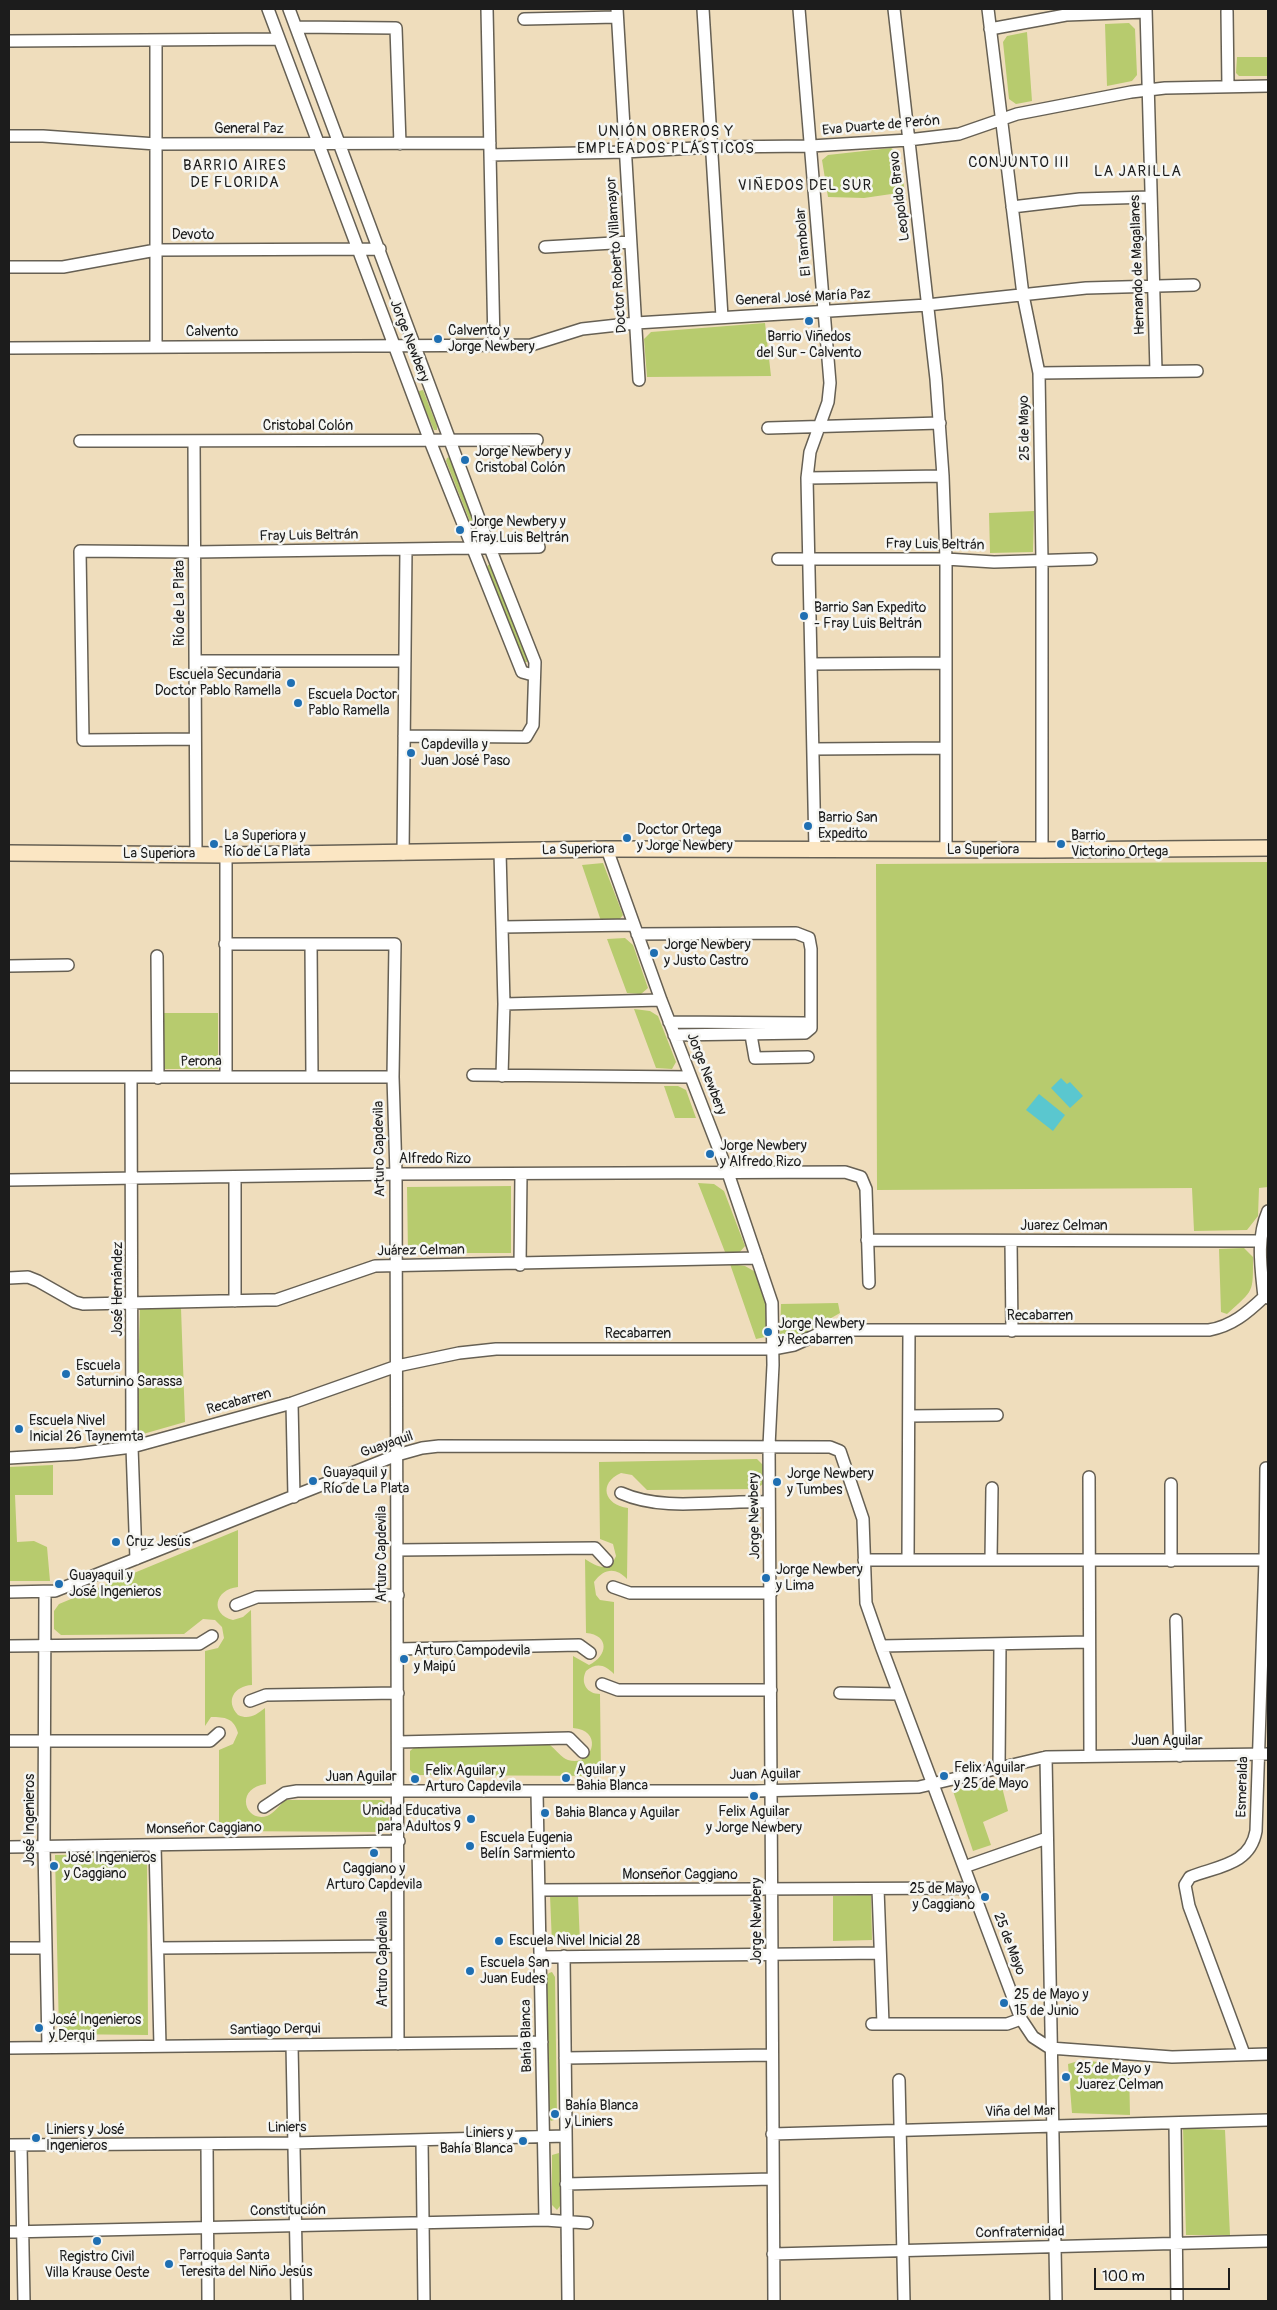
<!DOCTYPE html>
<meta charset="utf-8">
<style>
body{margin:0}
#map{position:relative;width:1277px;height:2310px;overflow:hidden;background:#efddbc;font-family:Pangolin,sans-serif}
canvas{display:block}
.frame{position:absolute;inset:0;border:10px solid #1c1c1c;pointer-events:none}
.scale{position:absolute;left:1094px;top:2268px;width:136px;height:22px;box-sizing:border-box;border:2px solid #1c1c1c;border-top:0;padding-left:6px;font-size:15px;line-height:18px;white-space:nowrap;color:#1c1c1c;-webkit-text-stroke:4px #f6f6f2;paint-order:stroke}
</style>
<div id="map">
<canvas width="1277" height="2310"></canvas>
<div class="frame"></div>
<div class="scale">100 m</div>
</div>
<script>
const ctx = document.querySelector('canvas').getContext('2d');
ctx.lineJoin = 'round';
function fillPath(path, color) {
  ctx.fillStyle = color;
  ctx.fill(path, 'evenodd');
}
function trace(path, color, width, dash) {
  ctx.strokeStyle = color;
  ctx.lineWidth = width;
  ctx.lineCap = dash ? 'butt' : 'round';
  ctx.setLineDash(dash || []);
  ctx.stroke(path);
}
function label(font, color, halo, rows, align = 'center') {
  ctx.font = font + ' Pangolin,sans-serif';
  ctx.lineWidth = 5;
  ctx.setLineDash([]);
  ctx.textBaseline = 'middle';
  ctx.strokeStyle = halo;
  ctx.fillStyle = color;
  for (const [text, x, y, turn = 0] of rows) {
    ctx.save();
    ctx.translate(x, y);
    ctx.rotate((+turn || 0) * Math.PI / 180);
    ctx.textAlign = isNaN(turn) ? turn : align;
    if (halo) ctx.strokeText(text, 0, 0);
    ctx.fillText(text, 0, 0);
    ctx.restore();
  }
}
const green = new Path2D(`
 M1129 23 1135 29 1137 75 1132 81 1107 86 1105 24Z
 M1027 32 1032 101 1016 104 1009 99 1003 42 1007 36Z
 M1237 57H1268V76H1239L1236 73Z
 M891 148 898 152 905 192 864 198 828 197 822 160 828 155Z
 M765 323 771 376 647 377 644 339 651 332Z
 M423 390 437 426V430H434L419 395V391Z
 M452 456 480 532H474L446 461 447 458Z
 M1034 511 1033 552 990 553 989 513Z
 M491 564 529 659 527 662H522L487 568 488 565Z
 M1268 862V1187L1259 1188 1258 1216 1247 1230 1194 1231 1192 1188 877 1190 876 864Z
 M603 863 623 915 618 921H601L582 865Z
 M625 938 633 945 648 988 641 994 627 993 607 939Z
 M634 1009 650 1011 658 1016 676 1062 672 1069 656 1068Z
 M164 1013H218V1069H164Z
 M664 1086H678L686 1090 696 1118H675Z
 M698 1183 714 1184 724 1191 745 1246 739 1253 725 1252Z
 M511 1186V1253H408L407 1187Z
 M1244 1248 1253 1257C1253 1294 1254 1289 1227 1314L1221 1312 1219 1249Z
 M730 1264 745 1266 759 1274C765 1296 770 1315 765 1337L756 1339Z
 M838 1303 840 1313 789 1342 780 1336 781 1304Z
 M140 1308H181L185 1422 136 1436Z
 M757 1459 763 1465V1484L756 1489 647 1490 632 1475 621 1473C598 1483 604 1505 628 1508L627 1579C616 1567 604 1568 594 1582L596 1595 600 1600 614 1602V1674C605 1665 597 1662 586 1671 580 1683 587 1694 600 1694L601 1776 415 1775 410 1770V1751L417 1745H550C555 1749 562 1758 568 1760 592 1768 605 1730 573 1728V1656L589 1665C608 1656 610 1635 586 1633L585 1559C597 1567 609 1573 616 1556L613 1544 600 1539 599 1462Z
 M53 1465V1495H15L17 1542 34 1541 47 1547 50 1581H9V1467Z
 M238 1530V1587C215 1589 209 1614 233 1620L243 1617 251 1610 252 1685C234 1686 225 1701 238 1715 249 1720 256 1715 265 1708L266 1784C234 1788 245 1823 267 1816 274 1813 280 1805 285 1800H382L389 1805V1826L383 1832 219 1831V1750L233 1744 238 1733C234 1718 225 1717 211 1717L205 1726V1651L218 1648 224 1638 222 1627 215 1620 203 1619 184 1634 61 1635 54 1629V1611L59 1604Z
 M1000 1779 1008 1811 983 1822 991 1845 973 1851 953 1791Z
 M147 1854 148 2035 59 2034 55 1855Z
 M550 1895H578L580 1944H552Z
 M871 1895 872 1940 833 1941V1896Z
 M552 1972 555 1977 557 2116 554 2120 551 2121 547 2116 546 1977 549 1973Z
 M1082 2060 1129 2066 1130 2115 1072 2113 1068 2064Z
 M1183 2128 1225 2130 1230 2235H1186Z
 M559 2153 561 2171 560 2206 557 2210 552 2205V2155Z`);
const water = new Path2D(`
 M1061 1078 1067 1084 1070 1082 1083 1096 1070 1108 1051 1088Z
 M1039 1094 1065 1115 1053 1131 1026 1110Z`);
const minor = new Path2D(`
 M268 9 430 441 522 672 533 675
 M289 9 490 548 535 662 533 725 526 737 404 736
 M487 9 494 345
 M617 9 639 380
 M703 9 722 317
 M799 9 830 383 828 402 810 452 807 478 815 850
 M894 9 936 379 943 476 946 559V850
 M988 9 1023 295 1039 373 1042 561V850
 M1146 9 1156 371
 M1227 11 1228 87
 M524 19 617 17
 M296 27 396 28 400 144
 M990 29 1066 15 1146 12
 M9 41 279 39
 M9 136H43L156 144 490 143
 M490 155 625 152 713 147 811 146 908 140 959 134 1017 114 1131 92 1165 88 1268 86
 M1012 207 1080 199 1151 197
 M545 247 630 242
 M9 267H63L156 250 380 249
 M156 347V40
 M9 348 531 345 582 329 636 323 927 305 1086 288 1194 285
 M1039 373 1197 371
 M768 428 940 423
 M80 441 537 440
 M194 441 196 854
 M807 478 943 476
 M778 559H946L994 562 1091 559
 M195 661H405
 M811 664 946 663
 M195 739 83 740 80 551 194 552 539 547
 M813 749 946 748
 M607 849 661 1000 728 1173 772 1303 773 1365 769 1446 774 2301
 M500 852 504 1004 502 1076
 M403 854 406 549
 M226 855V1077
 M502 927 634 925
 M637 934 796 933 809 938 811 949V1028
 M225 944H395L393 1077 396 1174 398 2044
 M311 944 312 1076
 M157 956 158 1078
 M9 966 68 965
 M504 1004 661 1000
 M669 1022 804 1023 811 1028
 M674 1035 805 1033 811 1028
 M751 1035 755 1058 808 1057
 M473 1075 690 1077
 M9 1077H393
 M131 1078 132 1447 136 1559
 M235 1177V1301
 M9 1180 396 1174 845 1172 861 1177 866 1189 869 1283
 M867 1240 1261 1241
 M1011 1241 1012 1331
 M520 1265 521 1174
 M9 1278 28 1277 38 1281 75 1302 83 1304 266 1300H276L375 1266 757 1258
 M1264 1297C1261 1268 1256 1239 1268 1211
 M292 1403 294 1497
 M909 1416 997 1415
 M9 1458 76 1454 132 1447 292 1403 397 1366 459 1353 496 1349H773L794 1345 825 1331 836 1330H1209C1232 1326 1247 1313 1264 1297L1268 1298
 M1089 1477 1090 1756
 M621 1493C666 1513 721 1499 769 1502
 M397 1550 595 1548 607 1561
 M908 1559 909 1330
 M864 1560H1268
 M991 1560 992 1488
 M1171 1561V1484
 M613 1587 630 1593H771
 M9 1592 55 1591 397 1455 422 1448 439 1446 830 1447 840 1451 863 1519 866 1603 881 1646 1021 2019 1033 2037 1050 2048
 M45 1592 44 1847 48 2047
 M236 1605 257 1597 398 1595
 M1176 1620 1180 1756
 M9 1646 199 1644 212 1636
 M881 1646 1089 1642
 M398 1649 579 1645 590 1653
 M602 1684 618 1690H771
 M840 1693 899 1694
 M250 1701 266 1695 398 1693
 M9 1741H210L219 1733
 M398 1742 569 1738 583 1752
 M1046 1757 1056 2301
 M999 1768 1000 1644
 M537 1792 545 2220
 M264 1807 285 1793 297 1791H754L919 1787 1046 1757 1268 1754
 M155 1845 160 2046
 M9 1847 399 1841
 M964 1867 1047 1838
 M878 1889 883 2024
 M539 1890 971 1888
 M9 1948H46
 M158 1948 397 1946
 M564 1956 568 2301
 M540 1957 880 1953
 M872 2024H1007L1021 2019
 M292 2045 297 2301
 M9 2048 542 2042
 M1050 2048 1172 2057 1268 2054
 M1244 2054 1189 1906 1185 1885 1190 1877C1218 1866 1250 1865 1256 1831L1265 1560 1266 1468
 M565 2058 771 2055
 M899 2080 904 2301
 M1175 2123 1177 2301
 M772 2134 1268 2120
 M422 2140 424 2301
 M207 2144 208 2301
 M9 2145 293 2143 566 2136
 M21 2146 24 2301
 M566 2184 772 2179
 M9 2232 545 2220 587 2223
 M773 2254 1268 2241`);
const secondary = new Path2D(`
 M9 853 226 855 607 849 1042 850 1268 848`);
const markers = [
 [809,321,5,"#1f6fb2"],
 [438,339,5,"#1f6fb2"],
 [465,460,5,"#1f6fb2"],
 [460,530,5,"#1f6fb2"],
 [804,616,5,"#1f6fb2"],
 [291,683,5,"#1f6fb2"],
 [298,703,5,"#1f6fb2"],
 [411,753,5,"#1f6fb2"],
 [808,826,5,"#1f6fb2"],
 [627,838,5,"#1f6fb2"],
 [214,844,5,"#1f6fb2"],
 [1061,844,5,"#1f6fb2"],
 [654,953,5,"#1f6fb2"],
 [710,1154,5,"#1f6fb2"],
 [768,1332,5,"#1f6fb2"],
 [66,1374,5,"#1f6fb2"],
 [19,1429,5,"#1f6fb2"],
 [313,1481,5,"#1f6fb2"],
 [777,1482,5,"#1f6fb2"],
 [116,1542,5,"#1f6fb2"],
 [766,1578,5,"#1f6fb2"],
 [59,1584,5,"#1f6fb2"],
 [404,1659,5,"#1f6fb2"],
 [944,1776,5,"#1f6fb2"],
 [566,1778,5,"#1f6fb2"],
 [415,1779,5,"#1f6fb2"],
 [754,1796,5,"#1f6fb2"],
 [545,1813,5,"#1f6fb2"],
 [471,1819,5,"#1f6fb2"],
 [470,1846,5,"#1f6fb2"],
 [374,1853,5,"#1f6fb2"],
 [54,1866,5,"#1f6fb2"],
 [985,1897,5,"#1f6fb2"],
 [499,1941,5,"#1f6fb2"],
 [470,1971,5,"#1f6fb2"],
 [1004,2003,5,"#1f6fb2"],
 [39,2028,5,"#1f6fb2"],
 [1066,2077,5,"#1f6fb2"],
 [555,2114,5,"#1f6fb2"],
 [36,2138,5,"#1f6fb2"],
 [523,2141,5,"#1f6fb2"],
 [97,2241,5,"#1f6fb2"],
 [169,2264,5,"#1f6fb2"]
];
const streetNames = [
 ["Eva Duarte de Perón",881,126,-5],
 ["General Paz",249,129],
 ["Leopoldo Bravo",900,196,-97],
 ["Devoto",193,235],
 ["El Tambolar",804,242,-95],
 ["Doctor Roberto Villamayor",617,255,-94],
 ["Hernando de Magallanes",1138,265,-92],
 ["General José María Paz",803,298,-3],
 ["Calvento",212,332],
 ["Jorge Newbery",409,341,69],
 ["Cristobal Colón",308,426],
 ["25 de Mayo",1025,428,-91],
 ["Fray Luis Beltrán",309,536,-1],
 ["Fray Luis Beltrán",935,545,1],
 ["Río de La Plata",180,603,-90],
 ["La Superiora",578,850,-1],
 ["La Superiora",983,850],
 ["La Superiora",159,854],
 ["Perona",201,1062,-1],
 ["Jorge Newbery",706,1074,69],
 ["Arturo Capdevila",380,1149,-91],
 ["Alfredo Rizo",435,1159],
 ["Juarez Celman",1064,1226],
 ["Juárez Celman",421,1251,-1],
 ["José Hernández",118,1289,-90],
 ["Recabarren",1040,1316],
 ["Recabarren",638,1334],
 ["Recabarren",239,1402,-15],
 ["Guayaquil",387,1445,-19],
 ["Jorge Newbery",755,1516,-91],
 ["Arturo Capdevila",382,1554,-90],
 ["Juan Aguilar",1167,1741],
 ["Juan Aguilar",765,1775,-1],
 ["Juan Aguilar",361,1777],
 ["Esmeralda",1243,1787,-88],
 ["José Ingenieros",30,1820,-90],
 ["Monseñor Caggiano",204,1829,-1],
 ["Monseñor Caggiano",680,1875],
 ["Jorge Newbery",757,1921,-90],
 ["25 de Mayo",1009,1944,69],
 ["Arturo Capdevila",383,1959,-90],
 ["Santiago Derqui",275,2030,-1],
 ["Bahía Blanca",527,2036,-91],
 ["Viña del Mar",1020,2112,-1],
 ["Liniers",287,2128,-1],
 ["Constitución",288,2211,-1],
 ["Confraternidad",1020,2233,-1]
];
const poiNames = [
 ["Calvento y",448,331],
 ["Jorge Newbery",448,347],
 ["Barrio Viñedos",809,337,"center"],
 ["del Sur - Calvento",809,353,"center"],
 ["Jorge Newbery y",475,452],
 ["Cristobal Colón",475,468],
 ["Jorge Newbery y",470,522],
 ["Fray Luis Beltrán",470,538],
 ["Barrio San Expedito",814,608],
 ["- Fray Luis Beltrán",814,624],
 ["Escuela Secundaria",281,675,"right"],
 ["Doctor Pablo Ramella",281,691,"right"],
 ["Escuela Doctor",308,695],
 ["Pablo Ramella",308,711],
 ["Capdevilla y",421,745],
 ["Juan José Paso",421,761],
 ["Barrio San",818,818],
 ["Expedito",818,834],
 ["Doctor Ortega",637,830],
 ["y Jorge Newbery",637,846],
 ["La Superiora y",224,836],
 ["Río de La Plata",224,852],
 ["Barrio",1071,836],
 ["Victorino Ortega",1071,852],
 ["Jorge Newbery",664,945],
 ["y Justo Castro",664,961],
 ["Jorge Newbery",720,1146],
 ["y Alfredo Rizo",720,1162],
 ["Jorge Newbery",778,1324],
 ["y Recabarren",778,1340],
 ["Escuela",76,1366],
 ["Saturnino Sarassa",76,1382],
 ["Escuela Nivel",29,1421],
 ["Inicial 26 Taynemta",29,1437],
 ["Guayaquil y",323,1473],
 ["Río de La Plata",323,1489],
 ["Jorge Newbery",787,1474],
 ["y Tumbes",787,1490],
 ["Cruz Jesús",126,1542],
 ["Jorge Newbery",776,1570],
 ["y Lima",776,1586],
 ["Guayaquil y",69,1576],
 ["José Ingenieros",69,1592],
 ["Arturo Campodevila",414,1651],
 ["y Maipú",414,1667],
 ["Felix Aguilar",954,1768],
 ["y 25 de Mayo",954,1784],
 ["Aguilar y",576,1770],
 ["Bahia Blanca",576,1786],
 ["Felix Aguilar y",425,1771],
 ["Arturo Capdevila",425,1787],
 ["Unidad Educativa",461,1811,"right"],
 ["para Adultos 9",461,1827,"right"],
 ["Felix Aguilar",754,1812,"center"],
 ["y Jorge Newbery",754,1828,"center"],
 ["Bahia Blanca y Aguilar",555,1813],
 ["Escuela Eugenia",480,1838],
 ["Belín Sarmiento",480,1854],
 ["José Ingenieros",64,1858],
 ["y Caggiano",64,1874],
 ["Caggiano y",374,1869,"center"],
 ["Arturo Capdevila",374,1885,"center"],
 ["25 de Mayo",975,1889,"right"],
 ["y Caggiano",975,1905,"right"],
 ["Escuela Nivel Inicial 28",509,1941],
 ["Escuela San",480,1963],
 ["Juan Eudes",480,1979],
 ["25 de Mayo y",1014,1995],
 ["15 de Junio",1014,2011],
 ["José Ingenieros",49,2020],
 ["y Derqui",49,2036],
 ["25 de Mayo y",1076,2069],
 ["Juarez Celman",1076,2085],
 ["Bahía Blanca",565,2106],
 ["y Liniers",565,2122],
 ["Liniers y José",46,2130],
 ["Ingenieros",46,2146],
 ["Liniers y",513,2133,"right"],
 ["Bahía Blanca",513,2149,"right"],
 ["Parroquia Santa",179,2256],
 ["Teresita del Niño Jesús",179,2272],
 ["Registro Civil",97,2257,"center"],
 ["Villa Krause Oeste",97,2273,"center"]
];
const neighbourhoodNames = [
 ["UNIÓN OBREROS Y",666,132],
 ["EMPLEADOS PLÁSTICOS",666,149],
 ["CONJUNTO III",1019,163],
 ["BARRIO AIRES",235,166],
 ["DE FLORIDA",235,183],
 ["LA JARILLA",1138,172],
 ["VIÑEDOS DEL SUR",805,186]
];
fillPath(green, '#b7cb6e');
fillPath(water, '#5ac7cf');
trace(minor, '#666054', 14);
trace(secondary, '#666054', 18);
trace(minor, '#fff', 11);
trace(secondary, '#fbe6c3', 15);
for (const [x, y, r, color] of markers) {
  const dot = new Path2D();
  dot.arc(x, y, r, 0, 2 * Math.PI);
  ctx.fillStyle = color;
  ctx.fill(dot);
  trace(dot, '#f6f6f2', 2);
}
label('14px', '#1c1c1c', '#f6f6f2', streetNames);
label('14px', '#1c1c1c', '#f6f6f2', poiNames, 'left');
ctx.letterSpacing = '1px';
label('15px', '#1c1c1c', '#f6f6f2', neighbourhoodNames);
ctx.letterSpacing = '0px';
</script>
